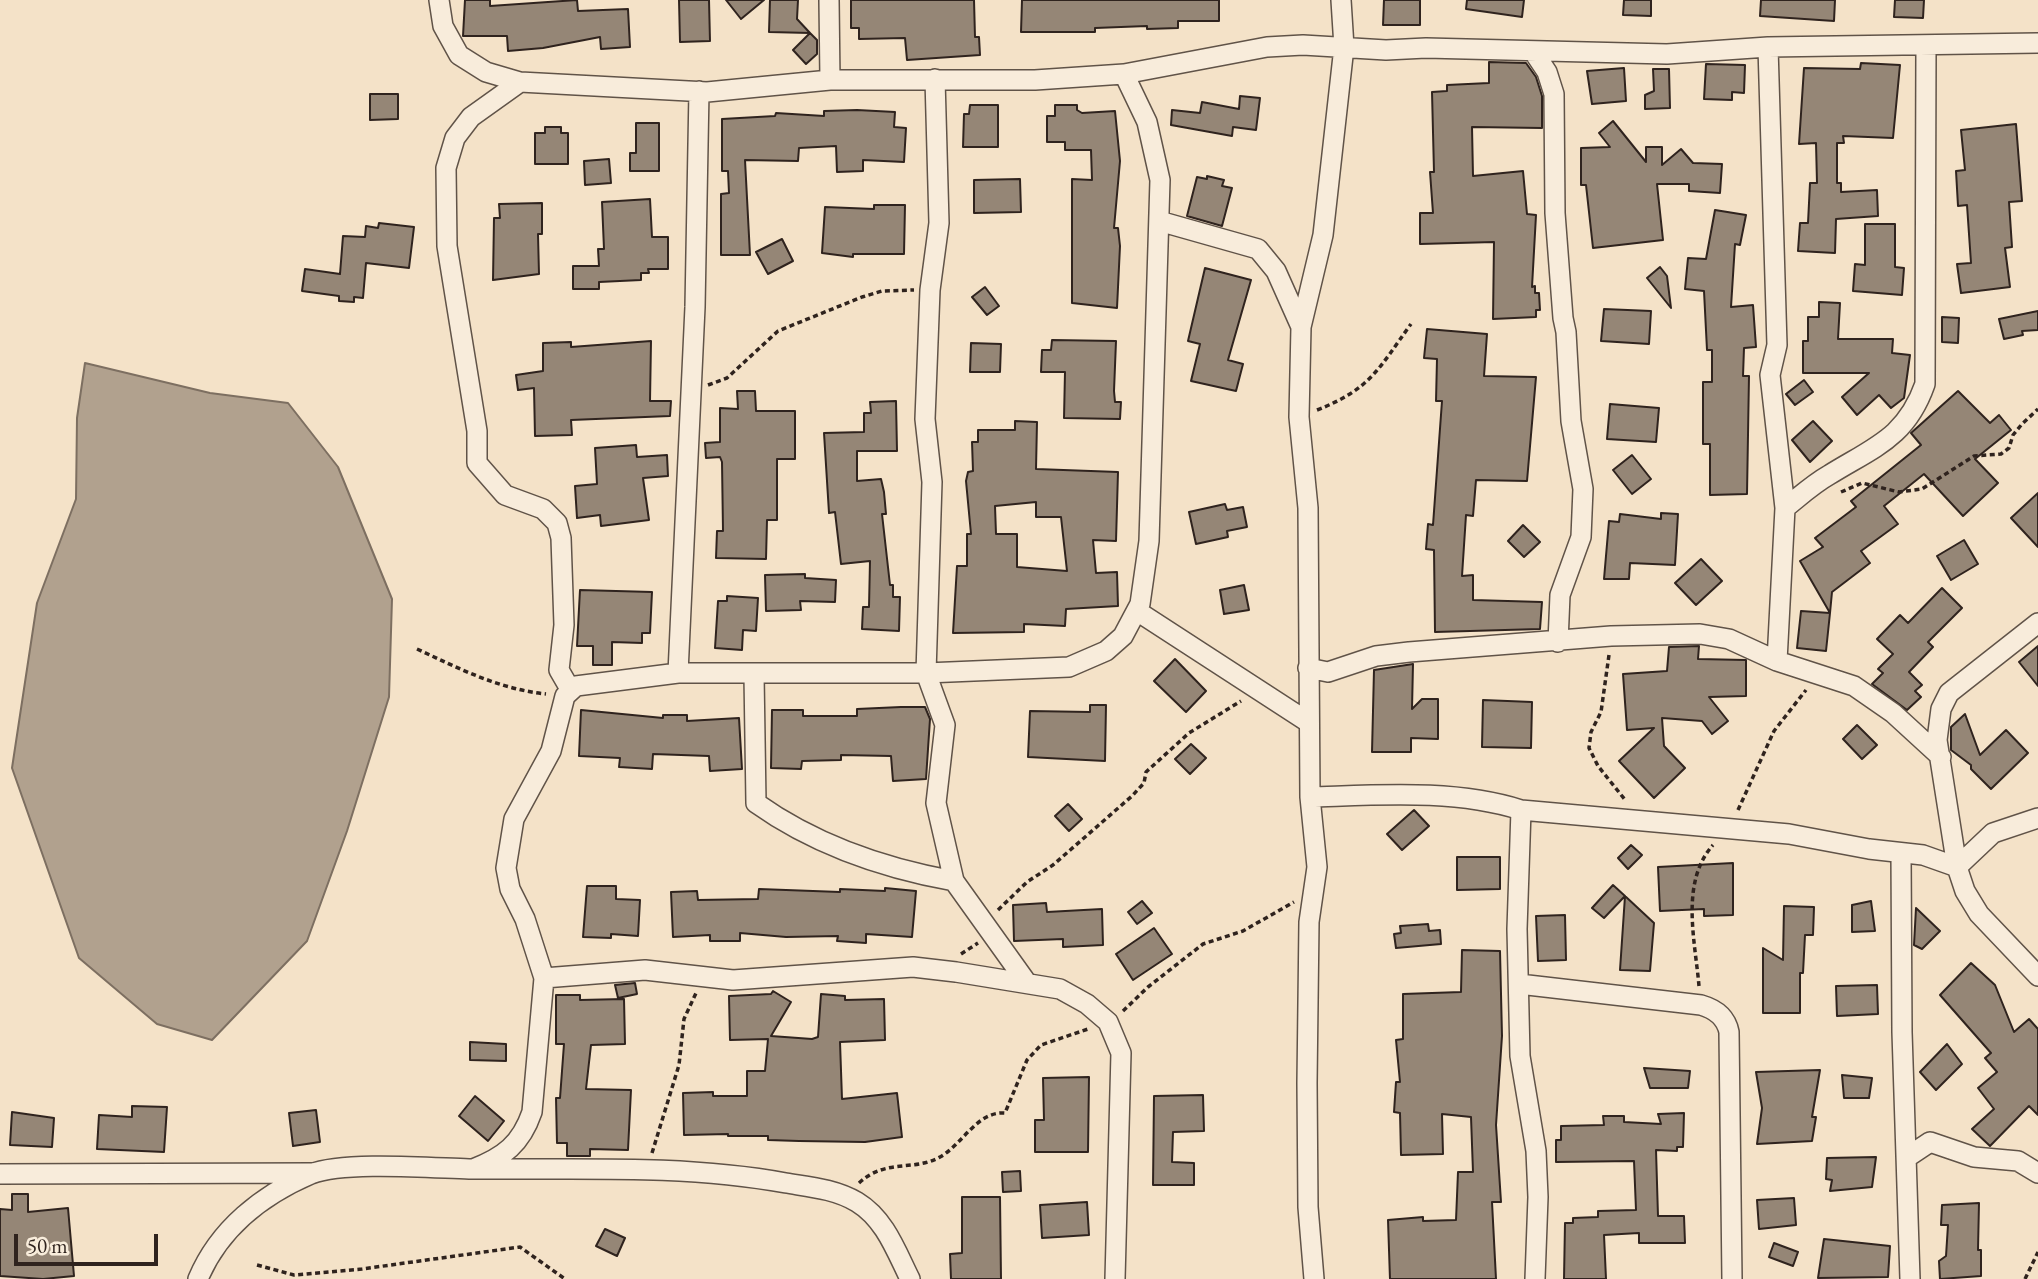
<!DOCTYPE html>
<style>
body{margin:0}
#map{position:relative;width:2038px;height:1279px;overflow:hidden;background:#f4e2c8;font-family:"EB Garamond",serif}
canvas{display:block}
.scale{position:absolute;left:14px;top:1234px;width:144px;height:32px;box-sizing:border-box;border:4px solid #2f231e;border-top:0;padding-left:9px;font-size:21px;line-height:24px;white-space:nowrap;color:#2f231e;-webkit-text-stroke:5px #f8ecdb;paint-order:stroke}
</style>
<div id="map">
<canvas width="2038" height="1279"></canvas>
<div class="scale">50 m</div>
</div>
<script>
const ctx = document.querySelector('canvas').getContext('2d');
ctx.lineJoin = 'round';
function fillPath(path, color) {
  ctx.fillStyle = color;
  ctx.fill(path, 'evenodd');
}
function trace(path, color, width, dash) {
  ctx.strokeStyle = color;
  ctx.lineWidth = width;
  ctx.lineCap = dash ? 'butt' : 'round';
  ctx.setLineDash(dash || []);
  ctx.stroke(path);
}
const water = new Path2D(`
 M85 363 210 393 288 403 338 467 392 599 389 697 347 831 307 941 212 1040 157 1024 79 958 12 768 37 603 76 499 77 418Z`);
const building = new Path2D(`
 M465 0H490V6L577 0 578 11 628 9 630 47 601 49 600 37 543 48 508 51 507 36H463Z
 M679 0H709L710 41 680 42Z
 M726 0H764L741 19Z
 M770 0H798L797 19 810 33 769 32Z
 M851 0H974L975 37H979L980 55 907 60 905 38 859 39V28H851Z
 M1022 0H1219V21H1178V28L1147 29V26L1095 28V32H1021Z
 M1384 0H1420V25H1383Z
 M1467 0H1524L1522 17 1466 9Z
 M1624 0H1651V16L1623 15Z
 M1761 0H1835L1834 21 1760 16Z
 M1895 0H1924L1923 18 1894 17Z
 M810 33 817 40V54L806 64 793 50Z
 M1489 62 1526 63 1536 77 1542 96V128L1472 127 1473 176 1523 171 1527 214 1536 215 1532 287 1535 286V293H1539L1540 310H1536V317L1493 319 1494 242 1420 244V213H1433L1430 172H1434L1432 92 1447 91V85L1489 83Z
 M1861 63 1900 65 1893 138 1843 136 1844 143H1837V183H1841V192L1877 190 1878 216 1836 219 1835 253 1798 251 1800 223H1808L1810 183H1817L1816 143 1799 144 1804 68 1860 69Z
 M1706 64 1745 65 1744 93 1732 92V100L1704 99Z
 M1624 68 1626 101 1592 104 1587 71Z
 M1653 69H1669L1670 108 1645 109V95L1654 91Z
 M370 94H398V119L370 120Z
 M1240 96 1260 98 1256 130 1233 127 1232 136 1171 125 1172 110 1200 113 1202 102 1239 109Z
 M970 105H998V147H963L964 114H969Z
 M1055 105H1077V110L1082 113 1115 111 1120 161 1114 228H1118L1120 246 1117 308 1072 303V179L1092 180 1091 150H1065V142H1047V116H1055Z
 M857 110 895 112 894 127 906 128 904 162 863 160V171L837 172 836 146 799 148 798 161 745 160 750 255H721V194L729 193 728 171H722V119L775 116 776 113 824 116V111Z
 M1613 121 1646 162V147H1662V165L1681 149 1693 163 1722 164 1720 193 1689 191V184H1657L1663 240 1593 248 1586 185H1581V148L1610 147 1599 133Z
 M636 123H659V171H630V153H636Z
 M2016 124 2022 201 2009 202 2012 247 2005 248 2010 287 1961 293 1957 264 1971 263 1967 205 1958 206 1956 171 1965 170 1961 130Z
 M545 127H561V133H568V164H535V133H545Z
 M609 159 611 183 585 185 584 161Z
 M1207 176 1224 180 1222 186 1232 188 1222 226 1187 216 1197 177 1207 179Z
 M1020 179 1021 212 974 213V180Z
 M650 199 652 237H668V269H648L649 273H641V280L599 282V289H573V266H599L598 249H604L602 202Z
 M542 203V234H538L539 274 493 280 494 218H500L499 204Z
 M874 205H905L904 254H853V257L822 253 825 207 874 209Z
 M1715 210 1746 215 1740 245 1735 244 1731 307 1753 305 1756 347 1744 348 1743 376H1749L1747 494 1710 495V444H1703V382H1712V350H1707L1704 291 1685 289 1688 258 1706 259Z
 M379 223 414 227 409 268 366 263 363 298 354 297V302L339 301V296L302 291 305 269 340 274 343 236 365 237 366 226 378 228Z
 M1865 224H1895V267L1904 268 1902 295 1853 291 1855 264 1865 265Z
 M782 239 793 261 768 274 756 252Z
 M1660 267 1667 276 1671 308 1647 278Z
 M1205 268 1251 280 1228 360 1243 364 1236 391 1191 381 1200 344 1188 341Z
 M985 287 999 306 987 315 972 297Z
 M1819 302 1840 303 1838 339H1893L1892 353 1910 355 1904 398 1891 408 1879 395 1857 415 1842 397 1869 373H1803V341H1808V317H1819Z
 M1604 309 1651 311 1649 344 1601 341Z
 M2038 311V330L2022 331 2023 335 2004 339 1999 319Z
 M1942 317 1959 318 1958 343 1942 342Z
 M1427 329 1487 334 1484 376 1536 377 1527 481 1476 480 1473 516 1466 515 1462 576 1473 575V600L1542 602 1540 629 1435 632 1434 550 1426 549 1428 524 1433 525 1442 401H1436L1437 359 1424 358Z
 M1052 340 1116 341 1114 391 1115 402H1121L1120 419 1064 418 1065 372H1041L1042 350H1051Z
 M651 341 650 401H671L670 416 571 420 572 435 535 436 534 388 518 390 516 375 543 371V343L571 342V347Z
 M971 343 1001 344 1000 372H970Z
 M1804 380 1813 392 1795 405 1786 394Z
 M737 391H755L756 411H795V459H777V520H767L766 559 716 558 717 531H723L722 462 720 457 706 458 705 443 720 442V408L738 409Z
 M1958 391 1990 423 1999 415 2011 430 1975 459 1998 483 1963 516 1924 474 1884 506 1898 524 1861 551 1870 563 1832 592 1830 613 1800 561 1823 547 1815 538 1856 507 1851 501 1921 445 1911 433Z
 M896 401 897 451H857V481L881 479 884 492 886 514H882L890 585H893V597H900L899 631 862 629 863 607H869L870 561 841 564 835 512 829 513 824 433 864 432V413H871L870 402Z
 M1610 404 1659 408 1656 442 1607 439Z
 M1015 421 1037 422 1036 469 1118 472 1116 541 1093 540 1096 573 1117 572 1118 606 1066 609 1065 626 1024 624V632L953 633 957 566H967V534H971L966 481 968 472 973 471 972 442H978V430H1015ZM1036 502V517H1061L1067 571 1017 567V534H996L995 506Z
 M1813 421 1832 441 1810 462 1792 440Z
 M636 445 637 457 667 455 668 476 643 478 649 520 601 526 600 515 577 518 575 486 597 484 595 448Z
 M1632 455 1651 479 1632 494 1613 470Z
 M2038 493V547L2011 518Z
 M1225 504 1227 510 1243 507 1247 527 1227 531 1228 537 1196 544 1189 512Z
 M1661 513 1678 514 1675 565 1630 563 1629 579H1604L1609 521 1619 522 1620 514 1661 519Z
 M1523 525 1540 542 1524 557 1508 541Z
 M1964 540 1978 564 1951 580 1937 556Z
 M1701 559 1722 581 1696 605 1675 583Z
 M805 574V578L836 580 835 602 800 601 801 610 766 611 765 575Z
 M1244 585 1249 610 1224 614 1220 590Z
 M1942 588 1962 608 1928 642 1933 647 1909 672 1922 685 1915 691 1921 697 1907 710 1872 684 1883 673 1878 669 1893 654 1877 639 1900 615 1908 623Z
 M580 590 652 592 650 633H642V643L612 642V665H593V646H577Z
 M727 596 758 598 756 631 743 630 742 650 715 648 718 601H727Z
 M1801 611 1830 613 1826 651 1797 648Z
 M1699 646 1698 659 1746 660V696L1709 697 1728 721 1712 734 1702 721 1662 718 1664 746 1685 768 1654 798 1619 761 1654 728 1627 730 1623 674 1667 671 1669 647Z
 M2038 646V686L2019 662Z
 M1175 659 1206 691 1186 712 1154 681Z
 M1413 664 1412 709 1422 699H1438V739L1411 738V752H1372L1374 670Z
 M1483 700 1532 702 1531 748 1482 747Z
 M1090 705H1106L1105 761 1028 757 1030 711 1090 712Z
 M901 707H925L930 719 926 779 893 781 891 756 841 755V760L802 761 801 769 771 768 772 710H803V716H857V709Z
 M581 710 663 718V715H687V721L739 718 742 769 710 771 709 756 653 754 652 769 619 767 620 758 579 756Z
 M1965 714 1980 755 2006 730 2028 753 1991 789 1971 769V765L1951 750V727Z
 M1857 725 1877 745 1862 759 1843 739Z
 M1191 744 1206 758 1190 774 1175 759Z
 M1068 804 1082 819 1069 831 1055 816Z
 M1414 810 1429 826 1402 850 1387 834Z
 M1631 845 1642 855 1628 869 1618 858Z
 M1457 857H1500V889L1457 890Z
 M1733 863V915L1704 916V909L1660 911 1658 867Z
 M1613 885 1625 896 1604 918 1592 908Z
 M587 886H616V899L640 900 638 936 611 934V938L583 937Z
 M885 888 916 891 912 937 866 934V943L837 941 838 936 786 937 740 933V941H710V935L673 937 671 892 697 891 698 900 758 899 759 889 840 892V889L885 891Z
 M1625 896 1654 923 1650 971 1620 970Z
 M1142 901 1152 913 1137 924 1128 912Z
 M1871 901 1875 931 1852 932V905Z
 M1046 903 1047 912 1102 909 1103 945 1063 947V939L1014 941 1013 905Z
 M1784 906 1814 907 1813 935H1805L1803 973H1800V1013H1763V948L1783 960Z
 M1916 908 1940 931 1922 949 1914 945Z
 M1565 915 1566 960 1538 961 1536 916Z
 M1428 924 1429 931 1440 930 1441 944 1396 948 1394 934 1401 933 1400 926Z
 M1154 928 1172 954 1133 980 1116 954Z
 M1462 950 1500 951 1502 1036 1496 1125 1501 1202H1492L1496 1279H1390L1388 1220 1423 1217V1221L1456 1220 1458 1172H1473L1471 1117 1442 1114 1443 1154 1401 1155 1400 1113 1394 1112 1396 1082H1400L1396 1040 1403 1039V994L1461 992Z
 M1971 963 1995 985 2014 1032 2029 1019 2038 1029V1115L2029 1106 1990 1146 1972 1129 1994 1109 1978 1088 1997 1072 1985 1058 1991 1053 1940 995Z
 M635 983 637 994 618 998 615 985Z
 M1877 985 1878 1014 1837 1016 1836 986Z
 M773 991 791 1002 771 1036 812 1039 818 1037 821 994 845 996V1000L884 999 885 1040 840 1042 842 1099 897 1093 902 1137 865 1142 799 1141 768 1140V1136H728V1134L684 1135 683 1093 713 1092V1096H747V1071H765L768 1039 730 1040 729 996 771 994Z
 M556 995H580V1000L624 999 625 1044 591 1045 586 1089 631 1090 628 1150 590 1149V1156H567V1143H557L556 1098H560L564 1044H556Z
 M470 1042 506 1044V1061L470 1060Z
 M1947 1044 1962 1064 1936 1090 1920 1072Z
 M1644 1068 1690 1071 1688 1088H1650Z
 M1820 1070 1812 1117H1816L1812 1141 1757 1144 1762 1108 1756 1072Z
 M1842 1075 1872 1078 1869 1098H1844Z
 M1089 1077 1088 1152H1035V1120H1044L1043 1078Z
 M1203 1095 1204 1131 1173 1132 1172 1162 1194 1163V1185H1153L1154 1096Z
 M475 1096 504 1121 488 1141 459 1116Z
 M132 1106 167 1107 164 1152 97 1149 99 1115 132 1117Z
 M316 1110 320 1142 293 1146 289 1113Z
 M12 1112 54 1118 52 1147 10 1145Z
 M1684 1113 1683 1147H1677V1151L1656 1150 1658 1216H1684L1685 1243H1639V1233L1604 1235 1606 1279H1564L1565 1223H1573V1218L1598 1217V1211L1636 1210 1634 1161 1556 1162V1140H1561V1126L1604 1125 1603 1116H1624V1122L1661 1124 1658 1114Z
 M1876 1157 1872 1187 1830 1191 1832 1180 1826 1179 1827 1158Z
 M1020 1171 1021 1191 1003 1192 1002 1172Z
 M12 1194H28V1212L68 1208 74 1276 43 1279 0 1276V1209L12 1210Z
 M962 1197H1000L1001 1279H951L950 1254 962 1253Z
 M1794 1198 1796 1225 1759 1229 1757 1200Z
 M1087 1202 1089 1235 1042 1238 1040 1205Z
 M1979 1203 1978 1250H1981V1276L1940 1279 1939 1261 1946 1256 1948 1225H1941L1942 1205Z
 M605 1229 625 1238 617 1256 596 1246Z
 M1824 1239 1890 1246 1888 1277 1818 1278Z
 M1774 1243 1798 1252 1793 1266 1769 1257Z`);
const path = new Path2D(`
 M708 385 727 378 778 331 862 297 882 291 914 290
 M1317 410C1371 389 1379 368 1411 324
 M1841 492 1862 483 1899 492 1922 489 1974 456 2001 454 2009 448 2013 435 2022 424 2038 409
 M417 649C460 669 499 689 546 694
 M1609 655 1601 712 1591 732 1589 748 1598 766 1626 801
 M1738 810 1774 731 1806 690
 M998 910 1027 882 1053 865 1132 796 1144 783 1146 772 1189 733 1241 701
 M961 954 978 943
 M1699 986C1695 940 1680 882 1713 845
 M1123 1011 1148 987 1203 944 1243 931 1294 902
 M652 1153 679 1065 684 1019 696 993
 M859 1183C886 1158 913 1172 940 1157 963 1144 977 1111 1005 1113L1027 1060 1041 1045 1088 1029
 M257 1265 294 1275 362 1269 520 1247 565 1279
 M2025 1279 2038 1252`);
const street = new Path2D(`
 M439 0 443 26 459 55 486 72 520 82 707 92 830 80H1035L1124 74 1147 122 1160 180 1149 541 1140 604 1123 636 1106 651 1069 667 926 673H678L576 686 565 696 551 751 514 819 506 868 510 889 525 919 544 978 532 1112C521 1144 504 1157 473 1169
 M829 0 830 80
 M1768 47 1777 345 1770 375 1785 508 1777 661
 M1533 51 1547 72 1554 94 1555 213 1563 318 1566 332 1571 421 1583 489 1581 537 1560 595 1558 642
 M1124 74 1267 47 1303 45 1386 50 1426 48 1667 54 1768 47 2038 43
 M935 79 939 223 930 290 925 419 932 482 926 673 945 725 936 803 954 881 1027 983
 M520 82 471 117 455 138 446 168 447 246 477 431V463L505 495 543 509 557 523 561 538 564 625 559 670 570 689
 M1159 221 1258 249 1276 271 1301 327
 M1785 508C1799 497 1813 484 1829 475 1874 447 1906 438 1925 384L1926 45
 M1137 611 1308 722
 M2038 623 1949 693 1941 709 1937 740 1957 867 1965 891 1979 914 2038 976
 M1308 668 1328 672 1376 656 1409 652 1611 636 1700 634 1729 639 1777 661 1854 686 1893 713 1941 757
 M678 673 695 307 699 91
 M754 675 756 803C815 845 882 868 954 881
 M1310 797C1379 795 1455 789 1521 810L1789 834 1869 849 1923 855 1957 867 1993 833 2038 818
 M1521 810 1517 929 1520 1056 1536 1151 1538 1197 1535 1279
 M1901 853 1902 1032 1910 1279
 M544 978 645 970 733 980 913 967 956 972 1060 989 1087 1004 1108 1022 1121 1053 1115 1279
 M1519 984 1701 1005C1715 1009 1726 1017 1729 1032L1732 1279
 M1909 1156 1930 1142 1974 1157 2018 1161 2038 1173
 M0 1174 312 1173
 M198 1279C219 1229 262 1195 311 1174 344 1161 432 1168 469 1169 575 1170 681 1164 786 1183 810 1187 835 1189 857 1202 885 1219 896 1251 910 1279
 M1314 1279 1308 1207 1307 1083 1309 922 1317 867 1310 797 1308 508 1299 417 1301 327 1323 235 1344 47 1341 0`);
fillPath(water, '#b1a18e');
trace(water, '#7d6f61', 2);
fillPath(building, '#958676');
trace(building, '#2f231e', 2);
trace(street, '#605348', 22);
trace(path, '#2f231e', 3.5, [5, 3.5]);
trace(street, '#f8ecdb', 19);
</script>
